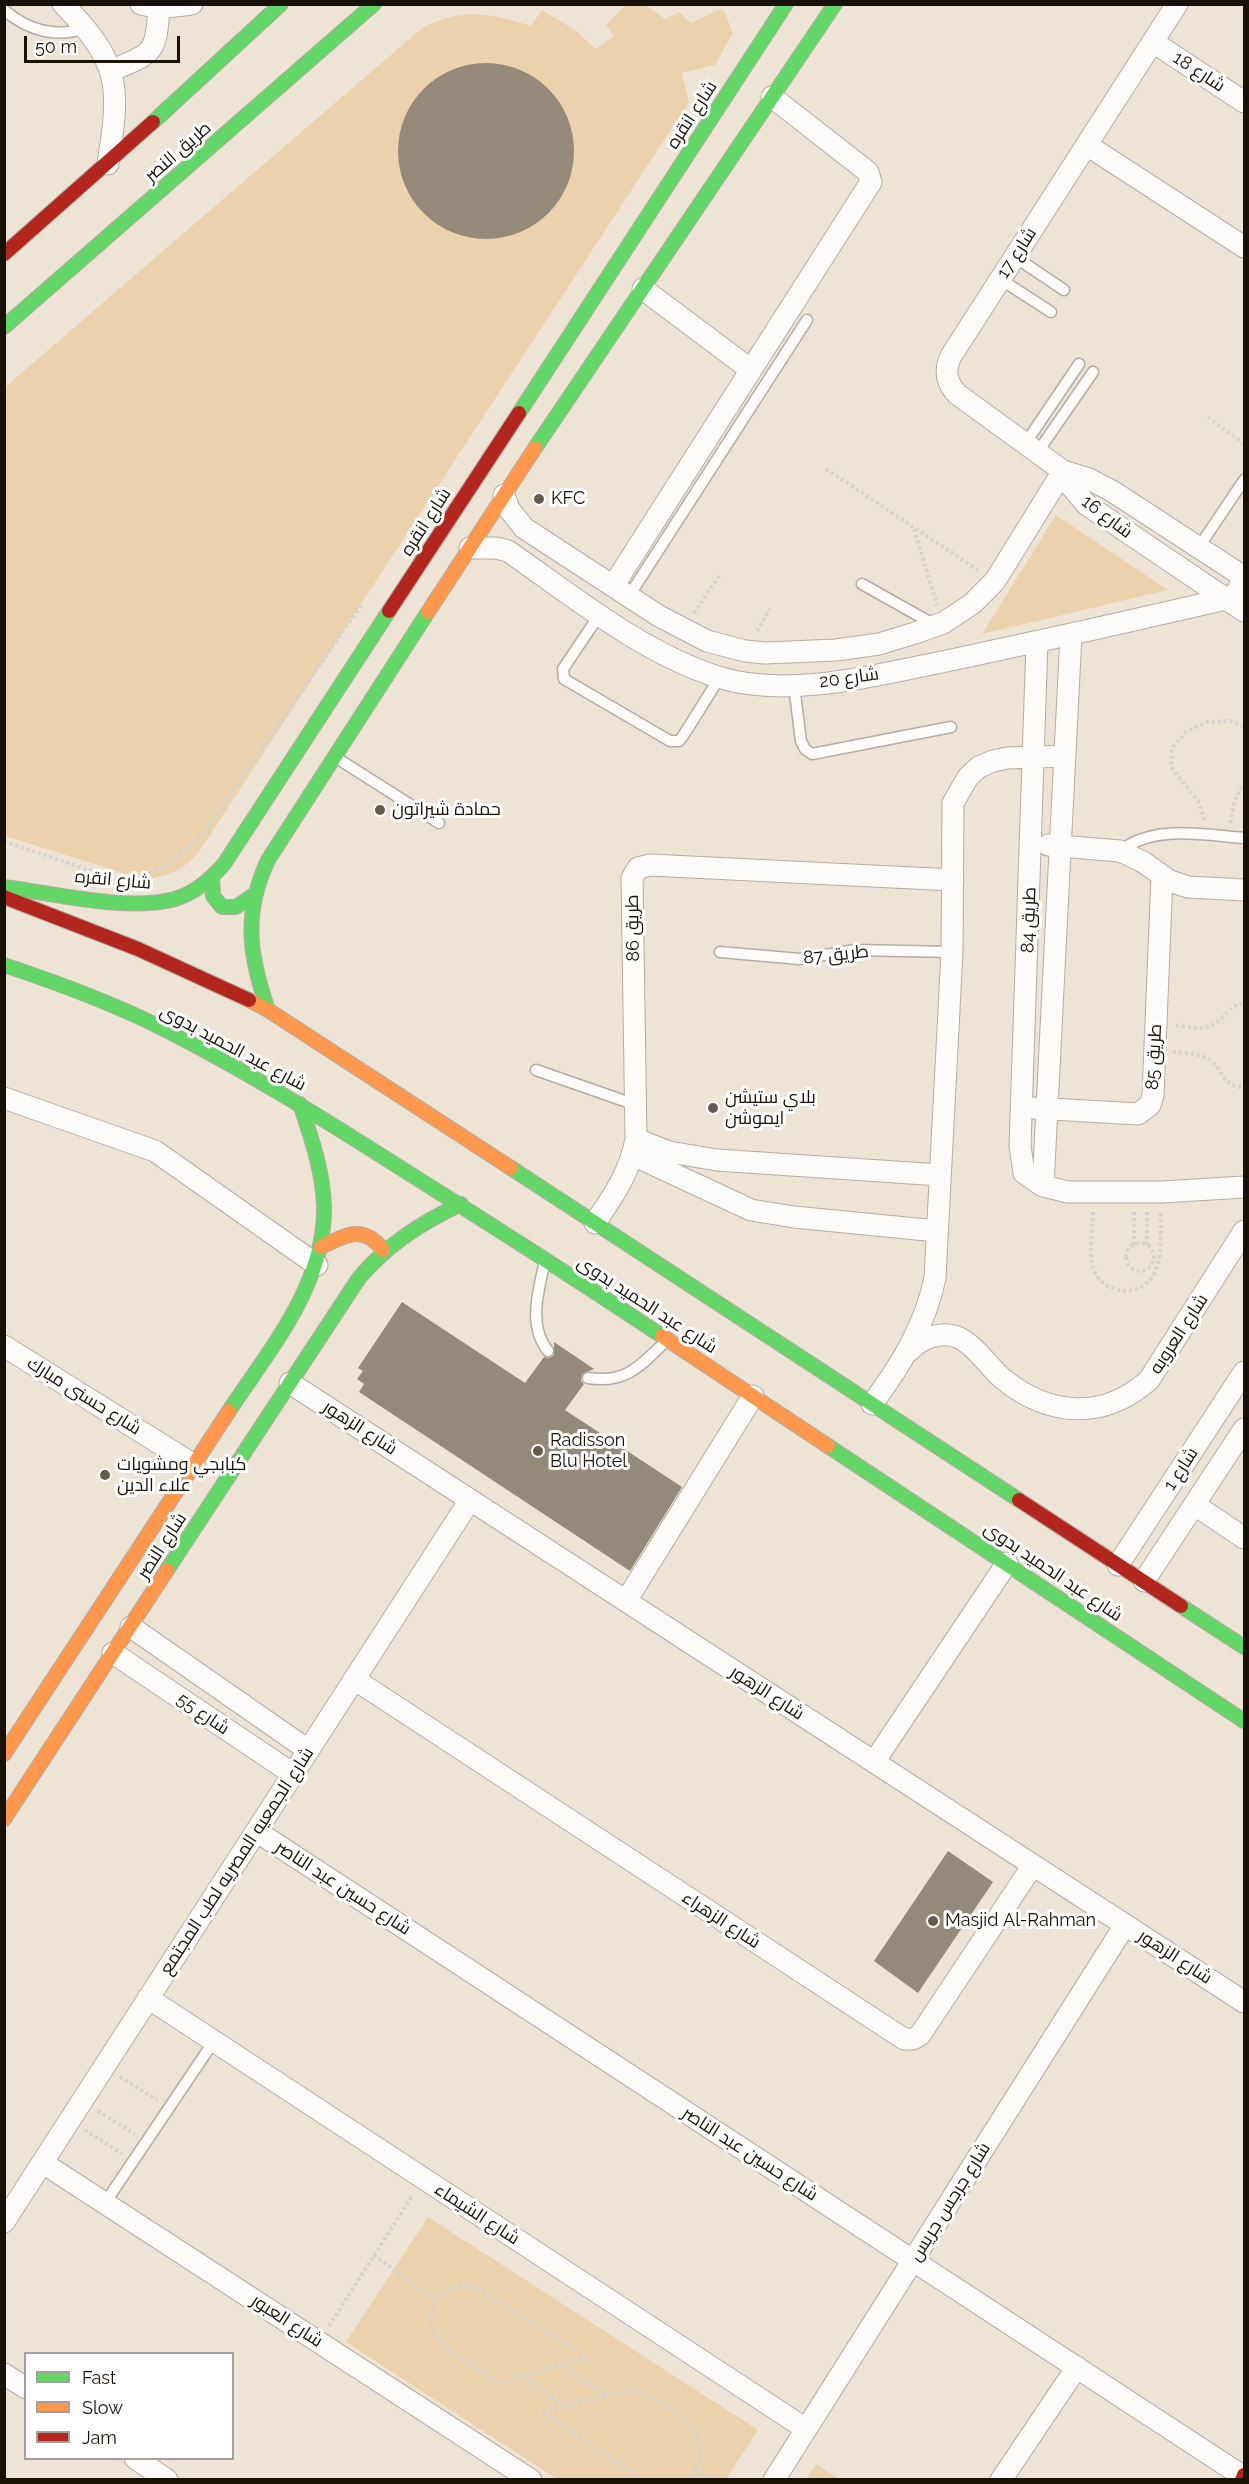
<!DOCTYPE html>
<meta charset="utf-8">
<style>
body{margin:0}
#map{position:relative;width:1249px;height:2484px;overflow:hidden;background:#eee4d6;font-family:Raleway,sans-serif}
canvas{display:block}
.frame{position:absolute;inset:0;border:6px solid #181108;pointer-events:none}
.legend{position:absolute;left:24px;top:2352px;width:210px;height:108px;box-sizing:border-box;background:#fff;border:2px solid #a3a09c;margin:0;padding:8px 10px;list-style:none;font-size:18px;color:#181108}
.legend li{display:flex;align-items:center;gap:12px;height:30px}
.legend b{width:30px;border:2px solid #a3a09c}
.scale{position:absolute;left:24px;top:36px;width:156px;height:27px;box-sizing:border-box;border:3px solid #181108;border-top:0;padding-left:8px;font-size:18px;line-height:21px;white-space:nowrap;color:#181108;-webkit-text-stroke:4px #fff;paint-order:stroke}
</style>
<div id="map">
<canvas width="1249" height="2484"></canvas>
<div class="frame"></div>
<ul class="legend">
<li><b style="height:8px;background:#63d668"></b>Fast</li>
<li><b style="height:8px;background:#ff974d"></b>Slow</li>
<li><b style="height:8px;background:#b3261e"></b>Jam</li>
</ul>
<div class="scale">50 m</div>
</div>
<script>
const ctx = document.querySelector('canvas').getContext('2d');
ctx.lineJoin = 'round';
function fillPath(path, color) {
  ctx.fillStyle = color;
  ctx.fill(path, 'evenodd');
}
function trace(path, color, width, dash) {
  ctx.strokeStyle = color;
  ctx.lineWidth = width;
  ctx.lineCap = dash ? 'butt' : 'round';
  ctx.setLineDash(dash || []);
  ctx.stroke(path);
}
function label(font, color, halo, rows, align = 'center') {
  ctx.font = font + ' Raleway,Cairo,sans-serif';
  ctx.lineWidth = 6;
  ctx.setLineDash([]);
  ctx.textBaseline = 'middle';
  ctx.strokeStyle = halo;
  ctx.fillStyle = color;
  for (const [text, x, y, turn = 0] of rows) {
    ctx.save();
    ctx.translate(x, y);
    ctx.rotate((+turn || 0) * Math.PI / 180);
    ctx.textAlign = isNaN(turn) ? turn : align;
    if (halo) ctx.strokeText(text, 0, 0);
    ctx.fillText(text, 0, 0);
    ctx.restore();
  }
}
const green = new Path2D(`
 M626 5H646L665 19 679 12 691 23 723 8 733 33 715 65 682 73 689 102 199 852C184 870 165 878 142 879L5 836V387L422 28C463 7 490 13 531 26L542 10 575 30 596 49 614 36 606 25Z
 M1056 515 1168 590 982 634Z
 M428 2217 758 2430 726 2479H557L346 2342Z
 M816 2464 839 2479H806Z`);
const building = new Path2D(`
 M398 151a88 88 0 1 1 176 0a88 88 0 1 1-176 0Z
 M402 1302 525 1383 544 1357 549 1358 554 1355V1342L594 1369 582 1374 581 1381 584 1384 565 1410 682 1487 630 1571 359 1392 364 1384 357 1379 363 1371 358 1368Z
 M948 1851 993 1882 918 1993 874 1961Z`);
const path = new Path2D(`
 M1208 417 1244 444
 M826 469 978 570
 M914 529 937 605
 M694 613 721 573
 M757 631 770 609
 M1205 820 1198 801 1171 767 1172 748 1187 731 1207 722 1230 721 1244 726
 M1230 823 1234 803 1244 782
 M4 841 100 874
 M138 877 166 866 202 835 362 604
 M1176 1025C1189 1027 1203 1031 1214 1024 1227 1017 1228 1005 1244 1003
 M1173 1052C1184 1053 1198 1053 1208 1059 1224 1068 1222 1088 1244 1087
 M1093 1212C1093 1229 1088 1251 1093 1267 1101 1297 1145 1299 1156 1270 1163 1253 1160 1229 1161 1210
 M1126 1257a14 14 0 1 1 28 0a14 14 0 1 1-28 0Z
 M1134 1245V1211
 M1147 1245V1211
 M120 2077 157 2100
 M98 2111 135 2134
 M85 2130 122 2154
 M374 2255 436 2301
 M466 2285 475 2287 588 2358 499 2382C474 2366 414 2340 435 2303 441 2291 453 2286 466 2285Z
 M329 2326 412 2196
 M564 2366 607 2395
 M522 2376 564 2406
 M543 2412 636 2389C661 2404 707 2421 700 2456 698 2466 693 2474 685 2480
 M543 2413 643 2480
 M695 2469 711 2480`);
const lane = new Path2D(`
 M4 10C29 31 55 38 87 28
 M1015 257 1064 290
 M1000 279 1051 312
 M1025 444 1079 364
 M1037 453 1093 372
 M1199 547 1244 480
 M862 584 935 625
 M629 596 807 320
 M600 614 563 669 564 679 670 741H679L683 736 720 677
 M794 685 801 741 805 749 812 754 951 727
 M335 757 439 823
 M1120 851C1155 824 1203 835 1244 838
 M720 952 800 959 855 950 952 952
 M536 1070 636 1105
 M544 1265C538 1293 528 1326 548 1351
 M588 1378C626 1384 640 1366 665 1342
 M105 2203 214 2041`);
const street = new Path2D(`
 M63 4C121 63 120 86 108 164
 M141 4 159 8 192 4
 M1177 4 951 356C944 371 946 382 957 394L1063 471 1089 479 1112 491 1244 577
 M1153 42 1244 102
 M110 71C153 53 156 55 159 8
 M1087 145 1244 247
 M643 289 751 370
 M1063 471 1069 484 1087 505 1244 611
 M504 495 509 509 524 528 659 616 707 641 745 651 765 653 836 650 879 644 915 633 943 623 972 604 995 581 1063 471
 M470 548H496L508 551C574 597 641 652 718 677 790 700 884 673 956 659 1046 640 1136 620 1226 599 1237 594 1242 587 1241 575
 M613 586 871 182 868 172 772 97
 M1037 642 1020 1146 1024 1173 1043 1186 1068 1192H1162L1244 1187
 M1048 845 1120 851 1143 862 1170 881 1188 887 1244 890
 M4 1098 155 1151 317 1265
 M1034 1108 1138 1114 1150 1105 1153 1095 1162 877
 M636 1139 669 1152 717 1160 940 1175
 M633 1155 751 1210 794 1217 937 1231
 M1043 1186 1071 635
 M595 1223C614 1195 630 1172 636 1139L632 878 638 868 650 865 953 880
 M4 1346 194 1465
 M909 1351C922 1337 946 1329 963 1340 979 1350 989 1367 1003 1379 1050 1417 1104 1420 1149 1380L1244 1231
 M290 1383 1244 2002
 M872 1404C901 1365 925 1326 935 1278L952 952 953 803 968 777 979 767 993 761 1007 758 1065 756
 M1195 1505 1244 1538
 M1118 1565 1244 1372
 M1144 1581 1244 1429
 M626 1601 753 1396
 M131 1627 308 1750
 M113 1653 293 1774
 M354 1679 904 2039H913L920 2035 1033 1865
 M874 1762 1007 1563
 M256 1831 1244 2477
 M148 1998 806 2429
 M43 2163 531 2480
 M4 2222 470 1500
 M4 2374 26 2388
 M135 2458 167 2480
 M774 2480 1125 1925
 M1001 2480 1077 2367`);
const fast = new Path2D(`
 M153 122 281 4
 M4 327 374 4
 M519 413 786 4
 M535 448 835 4
 M212 877 213 896 222 907H236L252 896
 M4 887C53 893 127 912 175 899 195 893 211 879 224 864L389 611
 M4 965C55 982 107 1001 156 1025 244 1069 327 1121 410 1174 495 1227 579 1281 662 1336
 M268 1010C249 955 243 914 268 860L428 612
 M511 1168 1019 1500
 M229 1411C269 1350 326 1284 324 1206 323 1171 311 1137 300 1104
 M828 1446 1244 1721
 M167 1570 359 1278C388 1244 421 1223 461 1204
 M1181 1606 1244 1647`);
const slow = new Path2D(`
 M428 612 535 448
 M249 1000 268 1010 511 1168
 M321 1247C346 1235 363 1224 383 1250
 M662 1336 828 1446
 M4 1754 229 1411
 M4 1819 167 1570`);
const jam = new Path2D(`
 M4 254 153 122
 M389 611 519 413
 M4 897 138 949 249 1000
 M1019 1500 1181 1606
 M1242 2480 1244 2475`);
const markers = [
 [539,499,6,"#635b50"],
 [380,810,6,"#635b50"],
 [713,1108,6,"#635b50"],
 [538,1451,6,"#635b50"],
 [105,1475,6,"#635b50"],
 [933,1921,6,"#635b50"]
];
const streetNames = [
 ["شارع 18",1199,72,33],
 ["شارع انقره",692,115,-57],
 ["طريق النصر",178,152,-41],
 ["شارع 17",1017,253,-57],
 ["شارع 16",1107,517,37],
 ["شارع انقره",426,522,-57],
 ["شارع 20",849,678,-8],
 ["شارع انقره",113,880,5],
 ["طريق 84",1029,920,-88],
 ["طريق 86",633,928,-91],
 ["طريق 87",836,955,-6],
 ["شارع عبد الحميد بدوى",233,1048,28],
 ["طريق 85",1154,1057,-87],
 ["شارع عبد الحميد بدوى",647,1305,33],
 ["شارع العروبه",1179,1334,-57],
 ["شارع حسنى مبارك",84,1396,32],
 ["شارع الزهور",360,1428,33],
 ["شارع 1",1181,1469,-57],
 ["شارع النصر",162,1546,-57],
 ["شارع عبد الحميد بدوى",1053,1572,34],
 ["شارع الزهور",767,1693,33],
 ["شارع 55",203,1714,34],
 ["شارع الجمعيه المصريه لطب المجتمع",237,1861,-57],
 ["شارع حسين عبد الناصر",343,1888,33],
 ["شارع الزهراء",721,1920,33],
 ["شارع الزهور",1175,1957,33],
 ["شارع حسين عبد الناصر",750,2154,33],
 ["شارع جرجس جريس",950,2202,-58],
 ["شارع الشيماء",477,2214,33],
 ["شارع العبور",287,2321,33]
];
const poiNames = [
 ["KFC",551,499],
 ["حمادة شيراتون",392,810],
 ["بلاي ستيشن",725,1098],
 ["ايموشن",725,1119],
 ["Radisson",550,1441],
 ["Blu Hotel",550,1462],
 ["كبابجي ومشويات",117,1465],
 ["علاء الدين",117,1486],
 ["Masjid Al-Rahman",945,1921]
];
fillPath(green, '#ebd2ad');
fillPath(building, '#958a7a');
trace(lane, '#b4aca1', 13);
trace(street, '#b4aca1', 23);
trace(fast, '#b4aca1', 16);
trace(slow, '#b4aca1', 16);
trace(jam, '#b4aca1', 16);
trace(path, '#d6d3cf', 4, [3, 3]);
trace(lane, '#fcfbf9', 10);
trace(street, '#fcfbf9', 21);
trace(fast, '#63d668', 14);
trace(slow, '#ff974d', 14);
trace(jam, '#b3261e', 14);
for (const [x, y, r, color] of markers) {
  const dot = new Path2D();
  dot.arc(x, y, r, 0, 2 * Math.PI);
  ctx.fillStyle = color;
  ctx.fill(dot);
  trace(dot, '#fff', 2);
}
label('18px', '#181108', '#fff', streetNames);
label('18px', '#181108', '#fff', poiNames, 'left');
</script>
